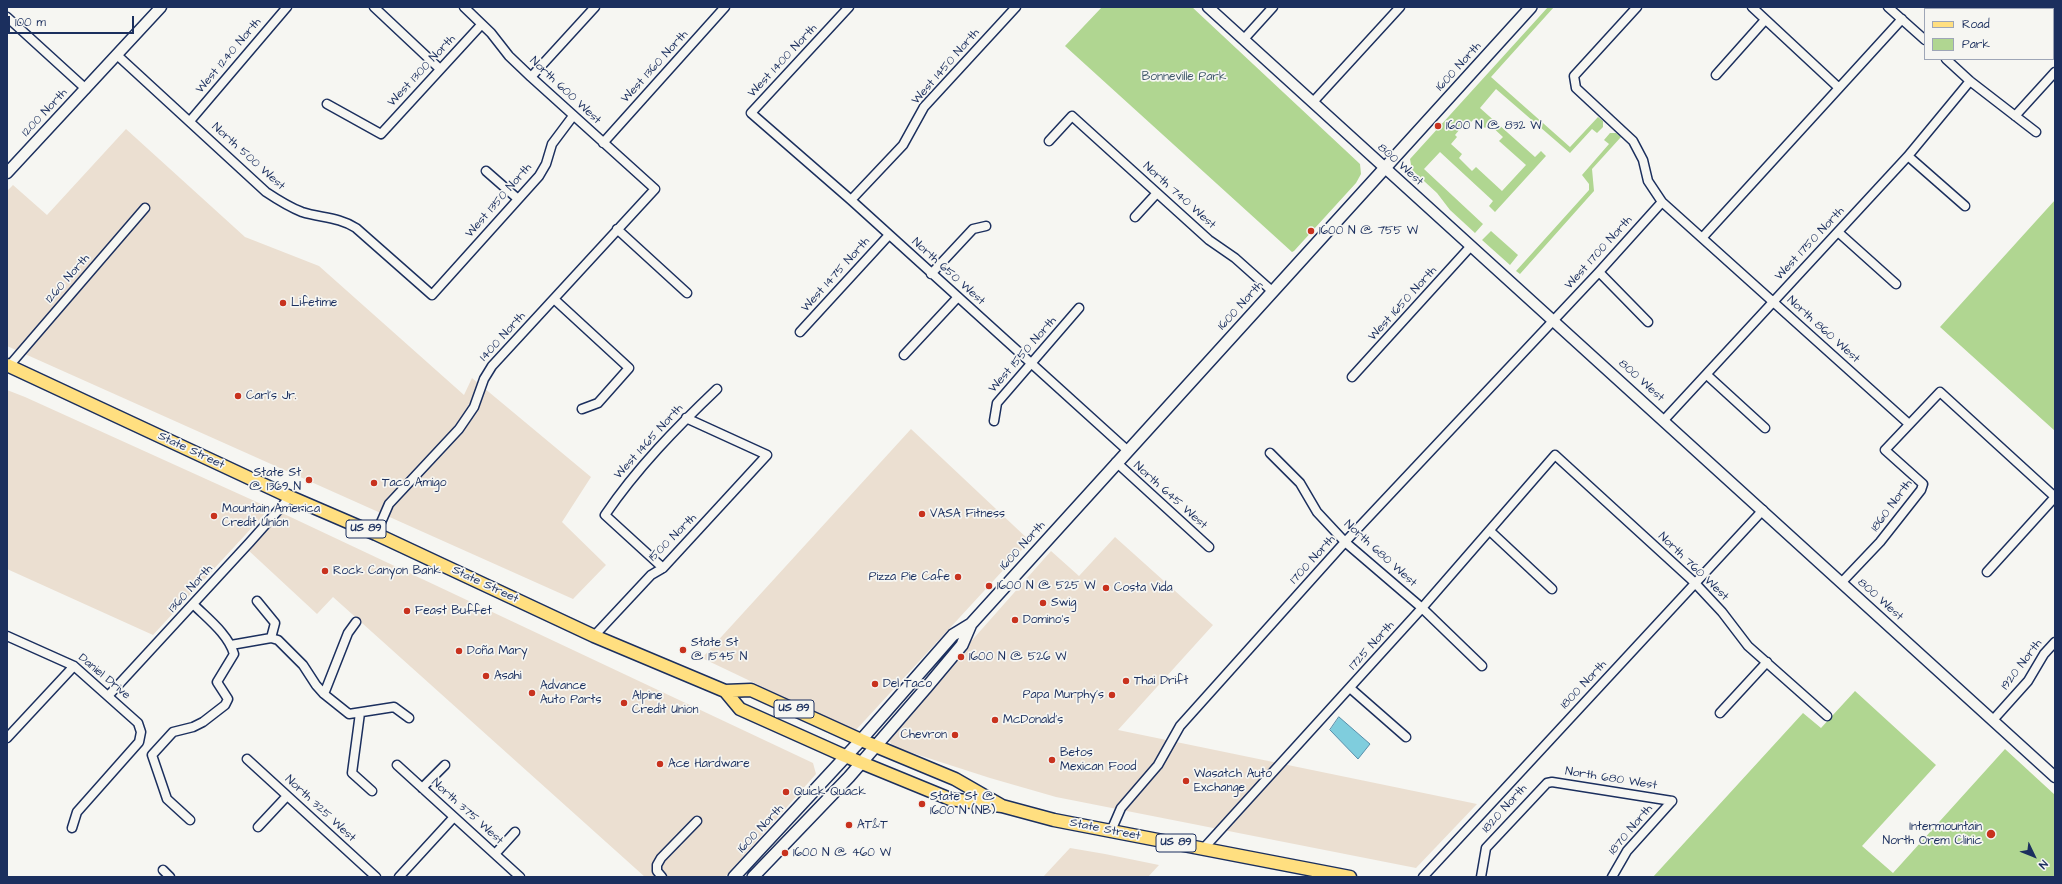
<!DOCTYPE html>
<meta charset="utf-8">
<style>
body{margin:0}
#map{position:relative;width:2062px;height:884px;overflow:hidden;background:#f6f6f2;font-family:"Architects Daughter",sans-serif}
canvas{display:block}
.frame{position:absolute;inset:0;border:8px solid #1b2f5e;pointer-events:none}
.legend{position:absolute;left:1924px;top:8px;width:130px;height:52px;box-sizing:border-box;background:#f6f6f2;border:1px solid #9ea6b7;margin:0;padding:5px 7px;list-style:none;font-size:12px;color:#1b2f5e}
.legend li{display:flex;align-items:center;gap:8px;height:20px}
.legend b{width:20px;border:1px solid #9ea6b7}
.north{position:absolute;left:2014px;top:836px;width:40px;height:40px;-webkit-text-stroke:3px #f6f6f2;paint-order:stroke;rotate:133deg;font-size:11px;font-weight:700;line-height:16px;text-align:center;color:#1b2f5e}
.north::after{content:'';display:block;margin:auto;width:14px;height:18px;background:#1b2f5e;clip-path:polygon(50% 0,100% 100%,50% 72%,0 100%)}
.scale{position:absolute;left:8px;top:16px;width:126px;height:18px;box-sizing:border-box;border:2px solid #1b2f5e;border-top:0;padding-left:5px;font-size:12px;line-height:14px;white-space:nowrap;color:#1b2f5e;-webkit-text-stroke:3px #f6f6f2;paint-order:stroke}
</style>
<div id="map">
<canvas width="2062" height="884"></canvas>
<div class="frame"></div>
<ul class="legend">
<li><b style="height:5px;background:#ffdf80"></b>Road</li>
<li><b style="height:11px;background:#b0d691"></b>Park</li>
</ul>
<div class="north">N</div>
<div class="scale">100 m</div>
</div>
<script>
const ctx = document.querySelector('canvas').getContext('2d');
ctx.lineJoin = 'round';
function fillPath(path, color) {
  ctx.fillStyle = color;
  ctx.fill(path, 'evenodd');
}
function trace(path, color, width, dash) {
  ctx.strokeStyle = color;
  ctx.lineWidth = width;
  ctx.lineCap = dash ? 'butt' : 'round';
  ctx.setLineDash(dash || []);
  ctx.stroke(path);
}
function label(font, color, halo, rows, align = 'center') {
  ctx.font = font + ' "Architects Daughter",sans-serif';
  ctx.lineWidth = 3.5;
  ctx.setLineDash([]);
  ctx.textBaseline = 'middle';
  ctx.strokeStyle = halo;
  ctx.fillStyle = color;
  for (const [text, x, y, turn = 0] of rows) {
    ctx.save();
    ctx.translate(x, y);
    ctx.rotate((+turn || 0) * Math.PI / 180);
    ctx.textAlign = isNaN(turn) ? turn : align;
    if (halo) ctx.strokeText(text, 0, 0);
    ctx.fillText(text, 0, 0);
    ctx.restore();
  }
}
const built = new Path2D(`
 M126 129 245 237 319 266 464 395 472 378 591 477 562 522 606 565 573 599 7 346V191L13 185 47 215Z
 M7 390 25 397 270 508 153 635 7 569Z
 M911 429 1030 541 855 731 702 658Z
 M282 513 813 763 816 774 725 877H645L333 597 317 614 248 550Z
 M1115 537 1213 625 1118 730 1477 804 1416 868 1056 797 990 778 897 748 891 744 889 739V734L1051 551 1079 576Z
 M1070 848 1105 854 1159 865 1148 877H1043Z`);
const green = new Path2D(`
 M1102 7H1192L1360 164 1361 174 1356 183 1294 251 1292 252 1065 46Z
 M1548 7H1554L1491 77 1570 147 1598 117 1603 121V127L1597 133 1592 129 1570 153 1496 89 1480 108 1535 157 1541 151 1546 156 1495 212 1489 206 1493 201 1440 152 1424 169 1483 224 1475 233 1450 210 1437 193 1412 170 1410 159ZM1474 119 1485 128 1489 124 1503 137 1499 141 1526 165 1502 191 1476 167 1472 171 1459 158 1462 154 1451 144 1457 137 1455 135 1465 123 1468 125Z
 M1610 133H1616L1621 137 1592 169 1594 191 1520 274 1516 271 1589 190V184L1582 175 1609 144 1604 140Z
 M2055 200V431L1940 327Z
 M1491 231 1518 255 1510 265 1482 240Z
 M1855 691 1936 765 1862 846 1893 873 2005 749 2055 795V877H1653L1803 713 1821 728Z`);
const water = new Path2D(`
 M1339 717 1370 744 1358 759 1330 730Z`);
const minor = new Path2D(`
 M374 7 440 69
 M849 7 751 113 851 200 1127 450
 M1637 7 1574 76 1576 88 1633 141 1643 160 1648 181 1662 202 1909 424
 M1752 7 1839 88
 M1888 7 1925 40
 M7 17 86 89
 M1244 39 1273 7
 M117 55 266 192C278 200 289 207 302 212 321 218 339 217 356 228L432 295 539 176 546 164 552 144 573 116
 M1946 59 1970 81 2036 132
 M1716 75 1765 20
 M531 77 595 7
 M1313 102 1400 7
 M327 104 381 134 481 25
 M2015 116 2055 72
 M190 121 287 7
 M1049 141 1072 116 1209 240 1235 258 1272 291
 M603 143 725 7
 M1908 156 1965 206
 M486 171 518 199
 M851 200 903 145 924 107 1016 7
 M1135 217 1157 193
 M617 229 687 293
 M1838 232 1896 284
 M1702 238 1902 19
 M1599 272 1648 322
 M931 274 973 229 986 226
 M554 299 629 368 598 403 582 409
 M800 332 889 235
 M904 355 958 297
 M9 366 145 208
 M1707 375 1765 428
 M1352 377 1471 246
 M1664 420 1908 156 1970 81
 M994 421 997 403 1079 308
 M1270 453 1300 483 1317 512 1345 542 1422 608 1482 666
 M1116 462 1209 547
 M1490 531 1552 589
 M376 534 389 504 459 429 474 407 484 379 492 366 655 189 531 77 509 56 491 33 464 7
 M663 568 605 515C637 468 676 428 717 389
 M1987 572 2055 497
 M1842 582 1880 542 1921 490 1923 484 1885 450 1940 392 2055 497
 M257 601 275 623 271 638
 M7 636 74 666 138 723 141 732 139 742 77 812 72 828
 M594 636 651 575 663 568 767 455 686 418
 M231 645 271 638 278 640 303 665 316 685 324 694 349 714 394 707 409 718
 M1350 688 1406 737
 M324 694 348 633 356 622
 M109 695 250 542 290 497
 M360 713 352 773 372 791
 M1720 713 1767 662
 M1993 720 2028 681 2044 654 2055 642
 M7 738 74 666
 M247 759 376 877
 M397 765 520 877
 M422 788 445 765
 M190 820 167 799 152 755 173 732 193 727 203 722 225 705 228 699 217 682 234 654C228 634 208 619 193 604
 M258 827 287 796
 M1111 831 1121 808 1158 765 1180 726 1345 542 1599 272 1662 202
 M1203 849 1422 608 1555 455 1694 582 1722 612 1748 646 1827 716
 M495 854 515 832
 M163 870 170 877
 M399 877 454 817
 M662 877 657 871V865L661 858 697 821
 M1423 877 1763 510
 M1481 877 1486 848 1547 783 1552 782 1672 801
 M1612 877 1627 851 1672 801`);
const tertiary = new Path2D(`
 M1208 7 2055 777
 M7 173 161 7`);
const secondary = new Path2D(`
 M734 877 861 740 953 635 971 624 1531 7
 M753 877 849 777 926 688 962 645 971 624`);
const primary = new Path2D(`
 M7 365 290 497 376 534 594 636 725 691 751 690 861 740 955 779 1002 806
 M725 691 740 709 845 756 950 799 1002 806 1054 820 1111 831 1350 877`);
const markers = [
 [1438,126,4,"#c8321e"],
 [1311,231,4,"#c8321e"],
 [283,303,4,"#c8321e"],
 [238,396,4,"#c8321e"],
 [309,480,4,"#c8321e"],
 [374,483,4,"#c8321e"],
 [922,514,4,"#c8321e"],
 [214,516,4,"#c8321e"],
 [325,571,4,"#c8321e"],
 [958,577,4,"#c8321e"],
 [989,586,4,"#c8321e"],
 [1106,588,4,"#c8321e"],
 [1043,603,4,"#c8321e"],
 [407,611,4,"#c8321e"],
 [1015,620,4,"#c8321e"],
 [683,650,4,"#c8321e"],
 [459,651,4,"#c8321e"],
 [961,657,4,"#c8321e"],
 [486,676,4,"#c8321e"],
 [1126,681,4,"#c8321e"],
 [875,684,4,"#c8321e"],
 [532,693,4,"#c8321e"],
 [1112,695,4,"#c8321e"],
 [624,703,4,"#c8321e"],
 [995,720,4,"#c8321e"],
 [955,735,4,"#c8321e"],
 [1052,760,4,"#c8321e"],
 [660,764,4,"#c8321e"],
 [1186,781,4,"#c8321e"],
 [786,792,4,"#c8321e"],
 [922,804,4,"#c8321e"],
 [849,825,4,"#c8321e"],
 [1991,834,5,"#c8321e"],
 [785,853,4,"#c8321e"]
];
const shields = [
 [366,529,40],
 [794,709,40],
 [1176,843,40]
];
const shieldNames = [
 ["US 89",366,529],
 ["US 89",794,709],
 ["US 89",1176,843]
];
const streetNames = [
 ["West 1240 North",229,56,-50],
 ["West 1400 North",783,61,-47],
 ["West 1360 North",655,67,-48],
 ["West 1450 North",946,67,-49],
 ["1600 North",1459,67,-48],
 ["West 1300 North",422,71,-47],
 ["North 600 West",565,91,43],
 ["1200 North",45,113,-47],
 ["North 500 West",248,157,42],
 ["800 West",1400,165,42],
 ["North 740 West",1179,196,42],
 ["West 1350 North",499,201,-49],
 ["West 1750 North",1810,244,-47],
 ["West 1700 North",1599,253,-48],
 ["North 650 West",948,272,42],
 ["West 1475 North",836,275,-48],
 ["1260 North",68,279,-49],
 ["West 1650 North",1403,304,-48],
 ["1600 North",1241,306,-48],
 ["North 860 West",1823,330,42],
 ["1400 North",503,337,-48],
 ["West 1550 North",1023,355,-49],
 ["800 West",1641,381,42],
 ["West 1465 North",649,442,-48],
 ["State Street",191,451,25],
 ["North 645 West",1170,496,42],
 ["1860 North",1892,506,-54],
 ["1500 North",673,538,-45],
 ["1600 North",1023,546,-48],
 ["North 680 West",1380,554,42],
 ["1700 North",1313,560,-48],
 ["North 760 West",1693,567,44],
 ["State Street",485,585,25],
 ["1360 North",191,589,-48],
 ["800 West",1880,600,42],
 ["1725 North",1372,646,-48],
 ["1920 North",2022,665,-53],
 ["Daniel Drive",104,677,40],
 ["1800 North",1584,685,-47],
 ["North 680 West",1611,779,9],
 ["North 325 West",320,809,43],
 ["1820 North",1505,809,-48],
 ["North 375 West",467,812,42],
 ["1600 North",761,829,-47],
 ["State Street",1105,830,11],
 ["1870 North",1631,830,-50]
];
const parkNames = [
 ["Bonneville Park",1184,77]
];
const poiNames = [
 ["1600 N @ 832 W",1446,126],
 ["1600 N @ 755 W",1319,231],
 ["Lifetime",291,303],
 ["Carl's Jr.",246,396],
 ["State St",301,473,"right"],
 ["@ 1369 N",301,487,"right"],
 ["Taco Amigo",382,483],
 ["Mountain America",222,509],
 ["Credit Union",222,523],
 ["VASA Fitness",930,514],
 ["Rock Canyon Bank",333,571],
 ["Pizza Pie Cafe",950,577,"right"],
 ["1600 N @ 525 W",997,586],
 ["Costa Vida",1114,588],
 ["Swig",1051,603],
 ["Feast Buffet",415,611],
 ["Domino's",1023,620],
 ["State St",691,643],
 ["@ 1545 N",691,657],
 ["Doña Mary",467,651],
 ["1600 N @ 526 W",969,657],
 ["Asahi",494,676],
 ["Thai Drift",1134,681],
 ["Del Taco",883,684],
 ["Advance",540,686],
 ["Auto Parts",540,700],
 ["Papa Murphy's",1104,695,"right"],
 ["Alpine",632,696],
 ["Credit Union",632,710],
 ["McDonald's",1003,720],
 ["Chevron",947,735,"right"],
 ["Betos",1060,753],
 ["Mexican Food",1060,767],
 ["Ace Hardware",668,764],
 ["Wasatch Auto",1194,774],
 ["Exchange",1194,788],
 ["Quick Quack",794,792],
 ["State St @",930,797],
 ["1600 N (NB)",930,811],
 ["AT&T",857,825],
 ["Intermountain",1982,827,"right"],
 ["North Orem Clinic",1982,841,"right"],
 ["1600 N @ 460 W",793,853]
];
fillPath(built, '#ebdfd1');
fillPath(green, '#b0d691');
fillPath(water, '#7fcddd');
trace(water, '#578eaa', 1);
trace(minor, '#1b2f5e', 11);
trace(tertiary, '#1b2f5e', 13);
trace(secondary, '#1b2f5e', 14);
trace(primary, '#1b2f5e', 15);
trace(minor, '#f6f6f2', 8);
trace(tertiary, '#f6f6f2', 10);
trace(secondary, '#f6f6f2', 11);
trace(primary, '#ffdf80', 12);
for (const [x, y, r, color] of markers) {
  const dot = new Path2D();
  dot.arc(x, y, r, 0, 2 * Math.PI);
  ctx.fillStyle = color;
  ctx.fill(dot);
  trace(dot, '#f6f6f2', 1.5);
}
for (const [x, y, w] of shields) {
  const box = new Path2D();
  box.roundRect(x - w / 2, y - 9, w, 18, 3);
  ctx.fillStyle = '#f6f6f2';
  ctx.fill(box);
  trace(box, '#1b2f5e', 1);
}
label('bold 11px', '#1b2f5e', null, shieldNames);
label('12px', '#1b2f5e', '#f6f6f2', streetNames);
label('12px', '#40596b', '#f6f6f2', parkNames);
label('12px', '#1b2f5e', '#f6f6f2', poiNames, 'left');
</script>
